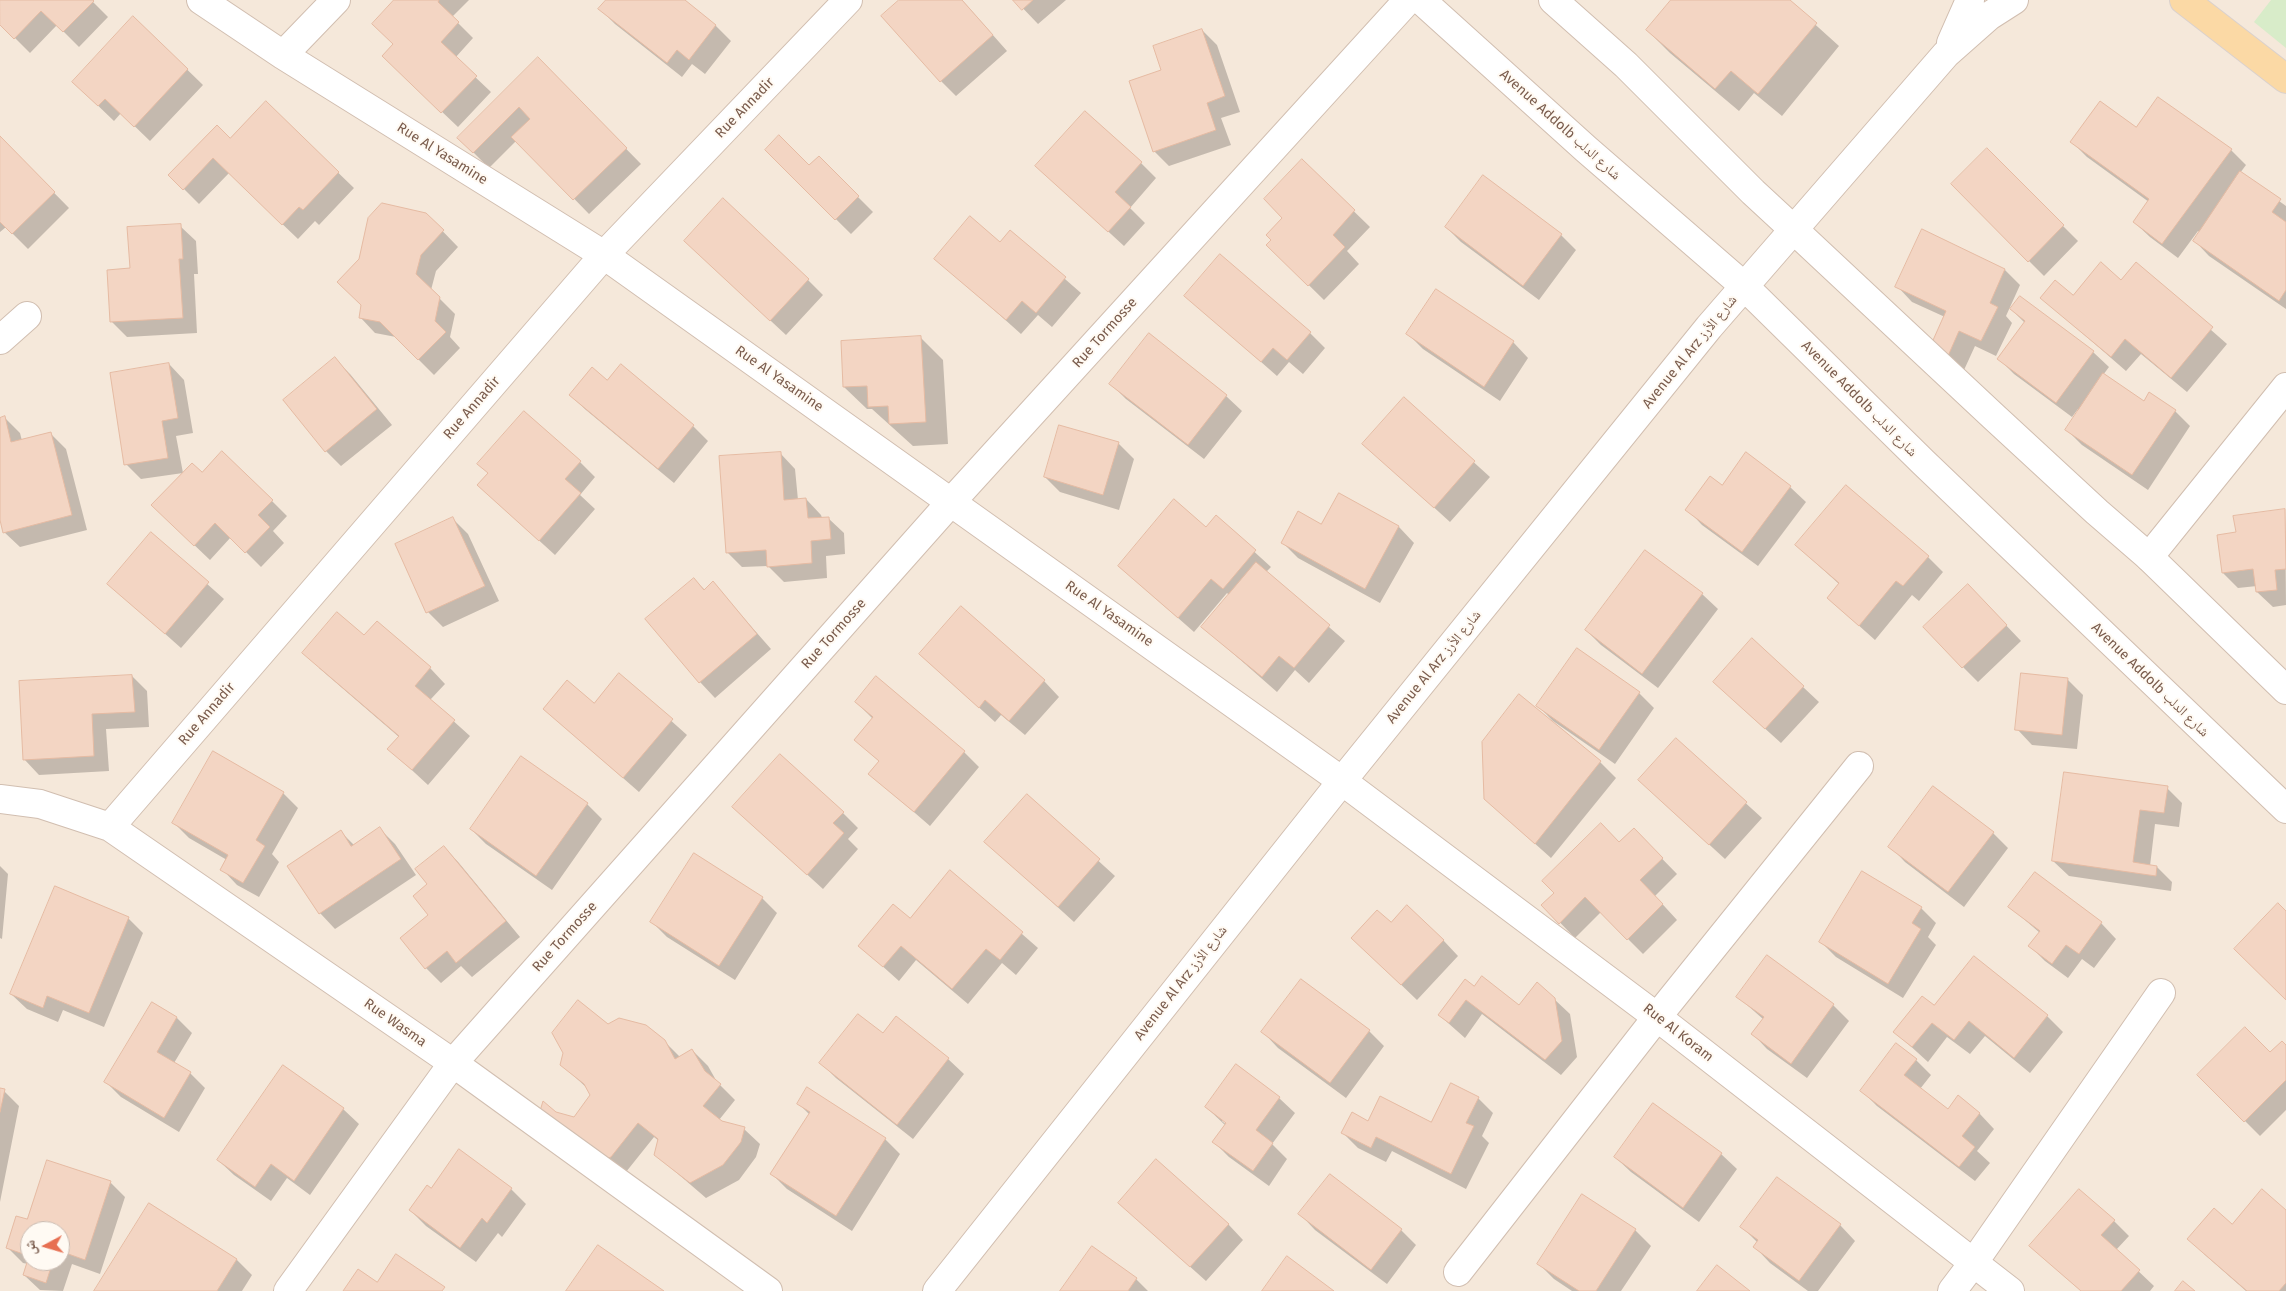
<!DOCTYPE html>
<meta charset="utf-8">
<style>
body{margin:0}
#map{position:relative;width:2286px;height:1291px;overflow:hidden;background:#fdf6ec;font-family:"Fira Sans","Noto Naskh Arabic",sans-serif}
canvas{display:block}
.north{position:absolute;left:20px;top:1221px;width:50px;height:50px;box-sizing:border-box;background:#fffaf3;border:1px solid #cabbb1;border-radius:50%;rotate:264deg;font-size:14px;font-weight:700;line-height:20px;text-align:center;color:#7a5c4d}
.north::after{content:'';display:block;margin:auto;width:18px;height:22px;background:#e76f51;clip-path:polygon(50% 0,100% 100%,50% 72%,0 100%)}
</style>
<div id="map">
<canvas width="2286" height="1291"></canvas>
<div class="north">ش</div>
</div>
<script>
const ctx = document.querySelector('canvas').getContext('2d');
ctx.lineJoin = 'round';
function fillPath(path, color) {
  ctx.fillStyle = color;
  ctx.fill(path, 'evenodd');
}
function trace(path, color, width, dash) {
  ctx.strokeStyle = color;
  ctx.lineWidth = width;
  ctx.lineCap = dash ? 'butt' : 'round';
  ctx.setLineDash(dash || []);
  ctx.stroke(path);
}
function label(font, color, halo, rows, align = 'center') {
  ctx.font = font + ' "Fira Sans","Noto Naskh Arabic",sans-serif';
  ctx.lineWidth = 4;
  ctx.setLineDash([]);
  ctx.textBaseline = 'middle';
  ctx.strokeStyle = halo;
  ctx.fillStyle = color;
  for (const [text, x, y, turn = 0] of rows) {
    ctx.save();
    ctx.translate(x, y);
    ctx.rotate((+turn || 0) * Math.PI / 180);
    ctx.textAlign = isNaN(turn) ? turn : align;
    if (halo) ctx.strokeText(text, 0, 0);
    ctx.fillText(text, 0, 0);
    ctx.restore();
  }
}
const residential = new Path2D(`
 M0 0H2286V1291H0ZM30 1231H60V1261H30Z`);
const green = new Path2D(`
 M2271 0H2286V48L2254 22Z`);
const shadow = new Path2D(`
 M0 0H91L108 17 79 47 57 25 30 53 0 23Z
 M396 0H469L452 17 473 38 455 58 491 92 458 127 399 71 395 44Z
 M607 0H683L716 26 731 41 705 74 692 64 682 77 615 24 600 9Z
 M901 0H962L1007 51 956 96 941 81Z
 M1015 0H1066L1038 24Z
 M1672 0H1788L1839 46 1782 116 1754 93 1739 111 1670 53 1647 30Z
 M134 18 203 85 150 141 121 113 114 121 89 97Z
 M1202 30 1217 45 1240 112 1221 118 1231 145 1169 166 1154 151 1162 70Z
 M538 59 641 164 589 214 517 140 489 168 459 138Z
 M266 103 354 188 319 225 315 221 298 239 229 173 199 204 170 175 230 140Z
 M2136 129 2231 150 2246 165 2240 173 2286 206V309L2209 256 2194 240 2200 232 2198 231 2178 258 2150 237 2134 222 2149 202 2087 157 2072 142Z
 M0 138 69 208 28 249 6 227 0 232Z
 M766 150 809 167 819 158 873 212 851 234Z
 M1987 150 2078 241 2044 276 1952 184Z
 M1302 161 1370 227 1347 251 1359 264 1324 300 1268 245 1284 218Z
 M1141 163 1156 178 1130 208 1145 223 1124 246 1037 166Z
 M426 214 458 247 436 271 431 290 455 314 450 337 460 348 434 375 396 337 375 333 360 317 362 305 360 260Z
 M180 226 196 241 198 274H194L197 333 127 337 111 321 131 270Z
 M1446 227 1561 235 1576 250 1539 300 1461 242Z
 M1010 231 1081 293 1052 327 1038 315 1021 334 936 258 1000 243Z
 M1923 231 2005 270 2020 285 2006 316 2012 323 1996 356 1975 346 1964 370 1946 362 1945 317 1912 302 1897 286Z
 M701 256 808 280 823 295 786 335Z
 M2136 264 2227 344 2187 392 2141 354 2126 371 2042 298 2074 297 2121 282Z
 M1186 296 1310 333 1325 348 1303 374 1289 362 1277 376Z
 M2020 298 2093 352 2109 367 2103 375 2144 403 2175 411 2190 426 2148 490 2082 445 2067 430 2079 411 2078 409 2072 417 2014 374 1998 358 2025 323 2011 309Z
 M1408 334 1513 342 1528 358 1500 401 1423 349Z
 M921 338 943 360 948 444 913 446 872 409H867L844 387Z
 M335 359 350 374 392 425 341 466 326 451 285 400Z
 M169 364 184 380 193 433 176 436 183 473 141 479 126 464Z
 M608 382 693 426 708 441 674 483 586 410 570 395Z
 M1111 384 1226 396 1242 411 1204 459 1126 399Z
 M1404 399 1490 477 1450 522 1364 444Z
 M5 418 20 433 22 441 51 434 66 449 87 530 20 547 4 532 0 515V419Z
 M1118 443 1134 459 1119 510 1060 492 1045 477Z
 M780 453 795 469 798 500 806 499 821 515 822 518H828L844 533 845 554 826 556 827 578 784 582 768 566 742 567 727 552Z
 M580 462 595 477 580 495 595 509 555 555 478 485Z
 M202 473 272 501 287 516 273 531 284 543 261 567 231 537 210 560 168 520Z
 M1722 487H1790L1806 502 1758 566 1702 525 1687 509Z
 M1339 494 1399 527 1414 543 1380 603 1298 558 1282 542 1322 526Z
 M2285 510 2286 605 2273 607 2257 592V586L2238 588 2223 573 2237 533Z
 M1216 517 1271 567 1266 572 1345 641 1309 683 1295 670 1277 692 1203 627 1229 595 1227 593 1194 632 1119 566 1206 529Z
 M453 519 468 534 499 601 443 627 428 612Z
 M151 534 224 599 181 648 109 584Z
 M1796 545 1928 557 1943 572 1919 601 1912 595 1875 640 1828 598 1839 584Z
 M1645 551 1702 594 1718 609 1658 688 1601 645 1586 630Z
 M694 580 705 590 713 583 771 649 715 698 700 682Z
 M1983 601 2021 641 1978 682 1963 667Z
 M364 637 430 668 445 684 430 700 470 736 428 785 389 749 399 737 319 668Z
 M920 654 1044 681 1059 697 1025 735 1001 715 995 722Z
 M620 675 687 735 639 792 544 709 594 705Z
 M132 676 147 691 149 727 106 729 109 771 39 775 24 759Z
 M2067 679 2083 695 2077 749 2032 745 2017 729Z
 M1803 687 1819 702 1781 743 1730 697Z
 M1639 693 1654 708 1615 764 1553 721 1538 706Z
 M1519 696 1600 762 1616 778 1551 858 1485 799Z
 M856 702 964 752 979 767 930 826 870 774 880 762 856 740 873 719Z
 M1676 740 1762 818 1725 859 1655 795Z
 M2167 788 2182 803 2179 827 2155 824 2150 866 2157 867 2172 882 2171 891 2069 876 2053 861Z
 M283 793 298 808 272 854 279 862 259 897 237 885 222 869 227 860 189 838 173 822Z
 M1027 796 1115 876 1074 922 986 842Z
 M587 804 602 819 552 890 486 844 471 829Z
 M733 807 843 813 858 828 848 839 858 849 823 889Z
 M380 829 395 844 416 875 335 929 320 913 289 866 341 832 355 846Z
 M1634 830 1677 874 1655 896 1677 920 1643 954 1601 912 1575 938 1543 905Z
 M1993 833 2008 848 1964 907 1905 862 1890 846Z
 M444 847 459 863 520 937 472 977 461 966 441 983 426 968 429 915 428 884Z
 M0 866 8 874 2 939 0 938Z
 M950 871 1038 948 1016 975 1002 963 968 1004 916 960 899 981 860 946 910 920Z
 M2035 874 2101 923 2116 939 2094 968 2082 959 2068 978 2045 961 2030 946 2040 933 2010 907Z
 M762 898 777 913 735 980 667 937 652 922Z
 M1921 908 1936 923 1928 937 1936 945 1903 998 1836 957 1821 942Z
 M128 918 143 933 104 1027 63 1010 58 1022 27 1009 11 994Z
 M1391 924 1443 940 1458 956 1417 1000 1368 953Z
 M1767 957 1833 1005 1849 1021 1807 1078 1767 1049 1752 1033 1763 1019 1738 997Z
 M1974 957 2047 1016 2063 1032 2030 1073 1985 1036 1970 1054 1947 1037 1928 1062 1895 1032 1934 1007Z
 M1474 988 1520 1007 1554 999 1570 1014 1577 1057 1561 1075 1482 1014 1465 1038 1439 1015Z
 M152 1003 177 1018 192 1033 174 1063 190 1073 205 1088 179 1132 121 1097 106 1082Z
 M608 1026 664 1041 680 1057 692 1050 708 1066 717 1082 735 1100 719 1120 744 1129 760 1144 756 1157 739 1180 706 1198 656 1155 659 1141 654 1137 626 1172 618 1176 555 1113 574 1118 592 1096 588 1089 561 1064Z
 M1369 1031 1384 1046 1346 1098 1278 1048 1263 1032Z
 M883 1035 948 1059 964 1074 913 1139 836 1078 821 1063Z
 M2286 1047V1110L2260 1136 2199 1075 2270 1054Z
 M1916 1060 1931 1075 1920 1089 1948 1111 1979 1113 1994 1129 1977 1151 1990 1163 1975 1181 1877 1106 1862 1091Z
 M283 1067 343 1109 359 1124 310 1195 287 1178 271 1201 234 1175 218 1160Z
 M0 1090 4 1091 19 1106 0 1202Z
 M1279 1098 1295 1113 1272 1144 1287 1159 1269 1186 1229 1157 1214 1142 1226 1126 1206 1107ZM1222 1118 1232 1126 1230 1128 1222 1121Z
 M1478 1098 1493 1113 1482 1136 1489 1143 1466 1189 1392 1151 1386 1162 1358 1148 1343 1133 1368 1122 1432 1124Z
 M798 1103 885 1139 900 1154 852 1231 787 1189 772 1174 810 1115Z
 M1653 1105 1721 1154 1737 1169 1699 1222 1631 1172 1615 1157Z
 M1777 1179 1840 1225 1855 1241 1818 1291H1808L1770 1263 1755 1247 1758 1243 1742 1227Z
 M110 1182 125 1197 100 1274 72 1264 63 1291 40 1290 24 1275 28 1264 23 1263 7 1247 28 1221ZM30 1231H60V1261H30Z
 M511 1189 526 1204 502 1237 498 1233 476 1262 426 1226 410 1210Z
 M1583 1196 1635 1230 1651 1246 1621 1291H1572L1554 1279 1539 1264Z
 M1119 1203 1228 1224 1243 1240 1206 1281Z
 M149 1205 237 1260 252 1275 242 1291H95Z
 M2286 1212V1291H2246L2204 1254 2232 1226Z
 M1300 1214 1401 1230 1416 1245 1387 1284 1315 1230Z
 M2114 1221 2129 1236 2116 1250 2154 1286 2150 1291H2081L2031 1246Z
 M1136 1279 1148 1291H1061Z`);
const building = new Path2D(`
 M0 0H93L94 1 63 32 41 11 14 39 0 25Z
 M394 0H439L438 2 459 22 441 42 477 76 441 113 382 56 393 44 372 24Z
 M606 0H685L716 25 689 60 677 50 667 63 598 9Z
 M899 0H962L993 35 940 82 881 16Z
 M1013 0H1033L1022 10Z
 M1671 0H1790L1817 23 1758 94 1731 71 1715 89 1646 30Z
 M133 16 188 69 134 127 105 99 98 106 72 82Z
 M1202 29 1225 96 1207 103 1216 130 1153 152 1129 81 1161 70 1153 46Z
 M538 57 627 148 573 200 511 137 530 119 519 107 473 153 457 138Z
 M2158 97 2232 149 2162 244 2133 222 2149 199 2070 142 2100 101 2136 127Z
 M266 101 339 172 303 210 299 207 282 225 213 158 183 190 168 175 217 125 230 138Z
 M1085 111 1142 162 1115 192 1131 207 1108 232 1035 166Z
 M779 135 809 165 819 156 859 196 835 220 765 150Z
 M0 136 55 192 12 234 0 222Z
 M1987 148 2064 225 2028 262 1951 184Z
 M1302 159 1355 210 1333 235 1345 247 1308 286 1266 245 1271 240 1266 235 1282 218 1264 199Z
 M2240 171 2281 199 2272 212 2286 222V290L2279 301 2193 241Z
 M1483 175 1562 234 1523 286 1445 227Z
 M723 198 809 279 770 321 684 241Z
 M382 203 426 213 444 230 421 255 416 274 440 297 435 321 446 332 418 360 380 322 359 318 361 305 337 282 359 259 368 218Z
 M970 216 1000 242 1010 230 1066 277 1036 313 1022 301 1006 320 934 259Z
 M181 224 183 259H179L183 318 110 322 107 270 130 268 127 227Z
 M1922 229 2005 269 1990 303 1998 307 1981 341 1959 331 1948 356 1930 347 1946 311 1895 287Z
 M1220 254 1311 332 1287 360 1273 348 1261 362 1184 296Z
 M2101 262 2121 280 2136 262 2213 327 2171 378 2125 339 2111 357 2040 298 2055 280 2073 295Z
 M1436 289 1514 341 1484 387 1406 334Z
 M2020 296 2094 351 2056 403 1997 359 2025 321 2010 309Z
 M1149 333 1227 395 1188 445 1109 384Z
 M921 336 926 422 889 424 888 406 868 407 867 386 843 387 841 341Z
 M335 357 377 409 325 452 283 400Z
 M169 363 178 418 162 421 168 458 124 465 110 373Z
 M621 364 694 425 658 469 569 395 592 367 607 380Z
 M2103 373 2144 401 2149 392 2176 410 2132 475 2065 430Z
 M1404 397 1475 461 1434 508 1362 444Z
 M524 411 581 461 565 479 581 493 539 541 477 485 488 473 477 464Z
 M5 416 11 442 51 432 72 515 3 533 0 520V418Z
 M1059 425 1119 442 1103 495 1044 477Z
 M222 451 273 500 258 515 270 527 245 553 215 523 194 546 151 505 192 463 202 472Z
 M781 452 784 500 806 498 808 518 829 517 831 539 811 541 812 563 767 567 766 550 726 553 719 456Z
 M1746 452 1791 486 1742 552 1685 510 1710 476 1722 485Z
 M1846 485 1929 556 1903 586 1896 581 1859 626 1827 598 1839 583 1795 545Z
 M1339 493 1399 526 1365 589 1281 543 1298 511 1321 524Z
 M1174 499 1206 527 1216 515 1256 550 1223 589 1211 579 1178 618 1118 566Z
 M2285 509 2286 569 2275 570 2277 590 2256 592 2253 569 2222 573 2217 535 2236 532 2233 516Z
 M453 517 485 586 426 613 395 544Z
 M151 532 209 582 165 634 107 584Z
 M1645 550 1703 593 1642 674 1585 630Z
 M1256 562 1330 625 1294 668 1279 656 1262 677 1201 627Z
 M694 578 704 590 713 581 757 634 699 683 645 619Z
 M1968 584 2007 625 1962 668 1923 627Z
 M961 606 1045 680 1009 721 985 700 979 708 919 654Z
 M337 612 364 635 377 621 431 667 415 686 455 720 412 770 387 749 399 736 302 653Z
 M1752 638 1804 686 1765 729 1713 682Z
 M1577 648 1640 692 1599 750 1536 706Z
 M619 673 673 719 623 778 543 709 567 680 594 703Z
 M2021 673 2068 678 2062 735 2015 730Z
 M132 675 135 712 92 714 94 756 23 760 19 681Z
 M876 676 965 751 914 812 868 774 879 761 854 740 873 717 855 702Z
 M1519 694 1601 761 1535 844 1484 799 1482 742Z
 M1676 738 1747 802 1709 845 1638 780Z
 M213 751 284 792 256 840 265 846 243 883 220 870 228 855 172 823Z
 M780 754 844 812 833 823 844 833 807 875 732 807Z
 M521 756 588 803 536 876 470 829Z
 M2064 772 2168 786 2164 813 2140 810 2133 862 2157 866 2156 876 2052 861Z
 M1933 786 1994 832 1948 892 1888 847Z
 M1027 794 1100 859 1058 907 984 842Z
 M1601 823 1619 842 1634 828 1663 858 1640 880 1663 904 1627 940 1585 897 1559 924 1541 905 1554 893 1542 881Z
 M380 827 401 859 319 914 287 866 341 830 351 846Z
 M444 846 506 921 456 963 447 951 425 969 400 938 428 915 413 896 427 884 415 869Z
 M694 853 763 897 719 966 650 922Z
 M950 870 1023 932 1000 960 986 949 952 989 901 946 883 967 858 946 893 904 910 918Z
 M1862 871 1922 907 1912 923 1921 929 1888 984 1819 942Z
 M2035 872 2102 922 2079 954 2066 945 2052 964 2028 946 2040 931 2008 907Z
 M55 886 129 917 89 1013 47 996 43 1008 10 994Z
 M2278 903 2286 911V1000L2234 949Z
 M1407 905 1444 940 1401 985 1351 938 1377 910 1391 922Z
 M1767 955 1834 1004 1791 1064 1751 1034 1764 1017 1736 997Z
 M1974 956 2048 1015 2014 1058 1969 1021 1954 1040 1932 1023 1912 1047 1893 1032 1922 996 1934 1005Z
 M1482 976 1519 1005 1537 982 1555 998 1562 1041 1545 1060 1466 1000 1449 1023 1438 1015 1465 979 1474 986Z
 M1301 979 1370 1030 1330 1083 1261 1032Z
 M578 1000 608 1024 619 1018 646 1025 665 1040 675 1059 692 1049 705 1071 721 1084 703 1106 722 1121 745 1127 741 1142 723 1165 690 1183 654 1155 658 1139 638 1123 611 1157 602 1161 540 1111 543 1101 556 1112 574 1117 590 1095 584 1084 560 1065 563 1053 552 1033Z
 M152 1002 177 1017 157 1052 191 1072 164 1118 104 1082Z
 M858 1014 883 1033 896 1016 949 1058 897 1125 819 1063Z
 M2245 1027 2270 1052 2282 1041 2286 1045V1080L2244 1122 2197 1075Z
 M1896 1043 1917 1059 1904 1075 1948 1109 1958 1095 1980 1113 1962 1136 1975 1147 1959 1167 1860 1091Z
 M1236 1064 1280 1097 1256 1130 1273 1143 1253 1171 1212 1142 1226 1123 1205 1107Z
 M283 1065 344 1108 294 1181 271 1164 255 1187 217 1160Z
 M1451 1083 1479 1097 1466 1123 1474 1126 1451 1174 1376 1137 1371 1148 1341 1133 1352 1112 1368 1121 1380 1096 1431 1122Z
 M807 1087 886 1138 836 1216 770 1174 810 1112 797 1104Z
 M0 1088 5 1089 0 1112Z
 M1653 1103 1722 1153 1683 1208 1614 1157Z
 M459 1149 512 1188 487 1223 482 1218 460 1248 409 1210 427 1185 431 1188Z
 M1156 1159 1229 1224 1190 1267 1118 1203Z
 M47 1160 111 1181 85 1260 60 1251V1231H30V1261H53L46 1283 23 1275 29 1256 6 1248 16 1216 27 1219Z
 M1330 1174 1402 1229 1371 1270 1298 1214Z
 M1777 1177 1841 1224 1799 1281 1753 1247 1758 1240 1740 1227Z
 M2079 1189 2115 1220 2101 1235 2140 1270 2121 1291H2081L2029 1246Z
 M2262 1189 2286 1210V1283L2279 1291H2247L2187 1239 2214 1208 2232 1224Z
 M1582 1194 1636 1229 1596 1291H1579L1537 1264Z
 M149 1203 237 1259 217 1291H94Z
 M598 1245 664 1291H566Z
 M1092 1246 1137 1278 1128 1291H1060Z
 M396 1254 445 1287 442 1291H343L358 1269 377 1282Z
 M1287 1256 1334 1291H1262Z
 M1717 1265 1750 1291H1697Z
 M2183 1281 2195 1291H2175Z`);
const minor = new Path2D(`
 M201 0 283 55 604 255 1342 781 1657 1017 2010 1291
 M1421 0 1586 149 1744 286
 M1553 0 1626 65 1753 192 1793 229
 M283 55 336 0
 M0 340 27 316
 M2149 557 2286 387
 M0 799 40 804 110 827 453 1063 768 1291
 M110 827 604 255 848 0
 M1458 1272 1657 1017 1859 766
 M288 1291 453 1063 951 502 1408 0
 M1952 1291 1974 1262 2161 993`);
const tertiary = new Path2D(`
 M1951 43 1970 0
 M1793 229 1993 416 2097 512 2149 557 2286 690
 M1744 286 1923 462 2286 809
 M937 1291 1342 781 1709 327 1946 54 1989 16 2014 0`);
const primary = new Path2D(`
 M2184 0 2286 79`);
const streetNames = [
 ["Rue Annadir",745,108,-46],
 ["Avenue Addolb شارع الدلب",1560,125,42],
 ["Rue Al Yasamine",442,154,32],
 ["Rue Tormosse",1105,333,-48],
 ["Avenue Al Arz شارع الأرز",1690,352,-51],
 ["Rue Al Yasamine",779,379,35],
 ["Avenue Addolb شارع الدلب",1859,399,45],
 ["Rue Annadir",472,408,-49],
 ["Rue Al Yasamine",1109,614,35],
 ["Rue Tormosse",834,634,-48],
 ["Avenue Al Arz شارع الأرز",1434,667,-51],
 ["Avenue Addolb شارع الدلب",2150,680,44],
 ["Rue Annadir",207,714,-49],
 ["Rue Tormosse",565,937,-48],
 ["Avenue Al Arz شارع الأرز",1181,983,-52],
 ["Rue Wasma",395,1023,35],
 ["Rue Al Koram",1678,1033,38]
];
fillPath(residential, '#f5e8da');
fillPath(green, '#d8ecc9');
fillPath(shadow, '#0003');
fillPath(building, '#f3d5c3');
trace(building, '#e6bba3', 1);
trace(minor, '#d1beb0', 30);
trace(tertiary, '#d1beb0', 30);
trace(primary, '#dad1cd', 30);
trace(minor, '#fff', 28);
trace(tertiary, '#fff', 28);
trace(primary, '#fbd9a5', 28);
label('14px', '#7a5c4d', '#fffaf3', streetNames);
</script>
